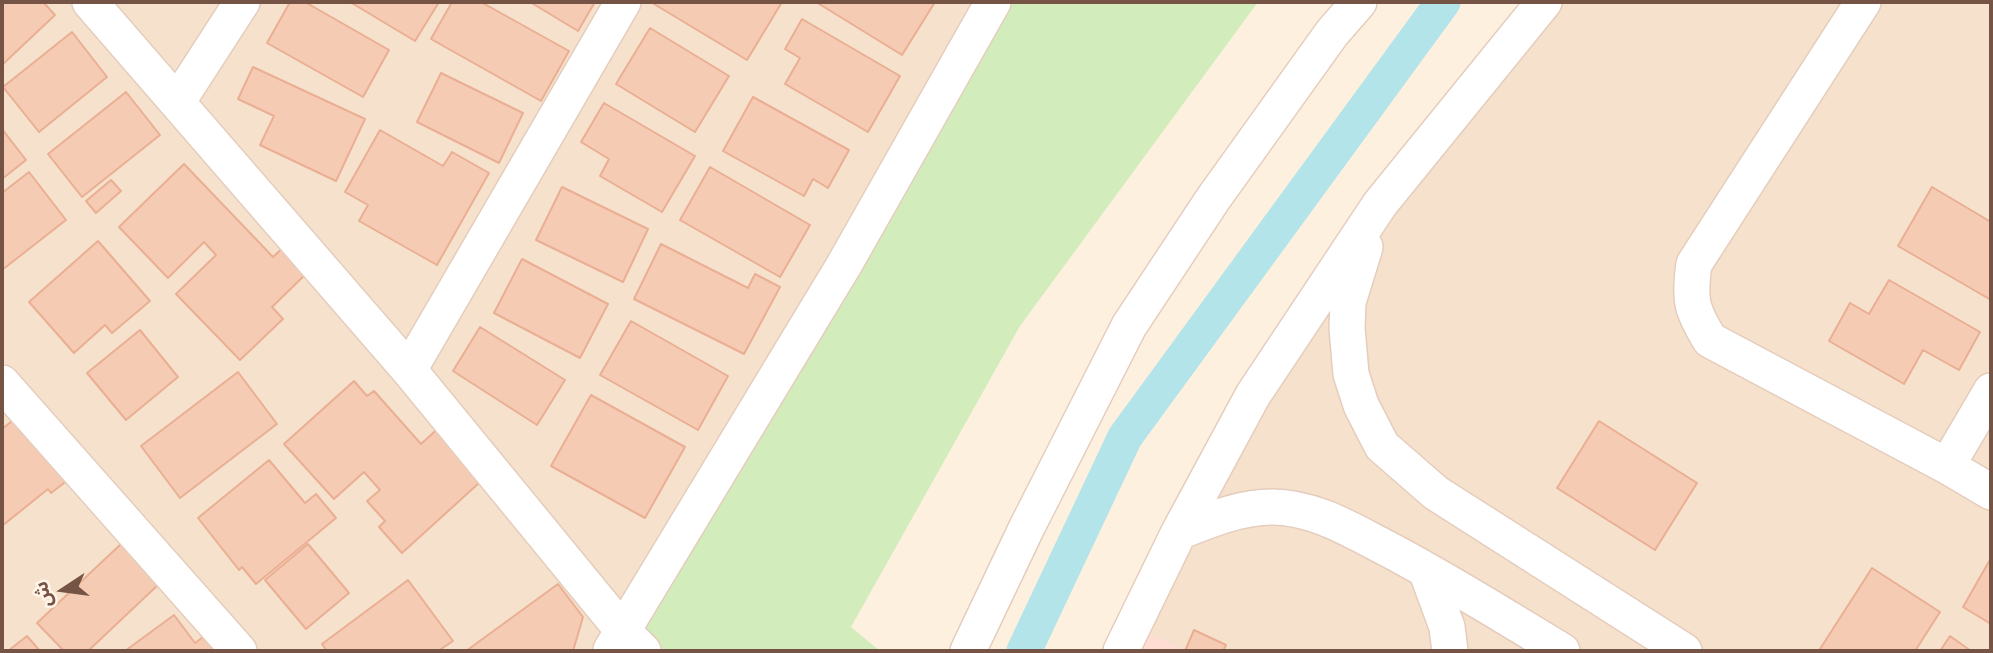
<!DOCTYPE html>
<meta charset="utf-8">
<style>
body{margin:0}
#map{position:relative;width:1993px;height:653px;overflow:hidden;background:#fef0df;font-family:Manrope,"Noto Sans Arabic",sans-serif}
canvas{display:block}
.frame{position:absolute;inset:0;border:4px solid #765445;pointer-events:none}
.north{position:absolute;left:28px;top:555px;width:70px;height:70px;-webkit-text-stroke:5px #fff4e7;paint-order:stroke;rotate:257deg;font-size:19px;font-weight:700;line-height:28px;text-align:center;color:#765445}
.north::after{content:'';display:block;margin:auto;width:24px;height:32px;background:#765445;clip-path:polygon(50% 0,100% 100%,50% 72%,0 100%)}
</style>
<div id="map">
<canvas width="1993" height="653"></canvas>
<div class="frame"></div>
<div class="north">ش</div>
</div>
<script>
const ctx = document.querySelector('canvas').getContext('2d');
ctx.lineJoin = 'round';
function fillPath(path, color) {
  ctx.fillStyle = color;
  ctx.fill(path, 'evenodd');
}
function trace(path, color, width, dash) {
  ctx.strokeStyle = color;
  ctx.lineWidth = width;
  ctx.lineCap = dash ? 'butt' : 'round';
  ctx.setLineDash(dash || []);
  ctx.stroke(path);
}
const residential = new Path2D(`
 M2 2H1107L701 651H2Z
 M1522 2H1991V651H1142L1282 353Z`);
const commercial = new Path2D(`
 M1123 622 1187 651H1109Z`);
const green = new Path2D(`
 M994 2H1258L1020 326 851 627 880 651H665L643 628Z`);
const canal = new Path2D(`
 M1024 651 1125 437 1443 2`);
const building = new Path2D(`
 M2 2H43L55 15 2 65Z
 M290 2H305L389 50 363 97 267 43Z
 M350 2H439L415 41Z
 M452 2H481L569 51 541 101 431 39Z
 M530 2H595L578 31Z
 M655 2H782L747 60 654 4Z
 M816 2H935L902 55Z
 M802 19 900 76 868 132 785 84 800 58 785 49Z
 M650 28 729 76 695 132 616 84Z
 M72 32 107 77 39 132 3 87Z
 M253 67 365 119 336 181 260 145 274 116 238 99Z
 M441 73 523 113 499 163 417 122Z
 M126 92 160 135 82 197 48 154Z
 M753 97 849 150 828 188 813 179 804 196 723 151Z
 M604 103 695 156 662 212 600 176 609 159 581 142Z
 M2 129 26 160 2 179Z
 M380 130 443 166 452 152 489 173 437 265 359 221 368 205 345 192Z
 M184 164 273 257 286 245 310 270 272 307 283 319 240 360 176 294 216 255 204 242 168 278 119 227Z
 M710 167 810 225 780 277 680 220Z
 M29 172 66 220 2 270V193Z
 M111 180 121 191 96 213 86 201Z
 M562 187 648 229 623 282 536 240Z
 M1932 187 1991 222V300L1898 246Z
 M98 241 150 301 112 333 105 325 74 353 29 302Z
 M661 244 748 288 755 274 780 287 744 354 634 299Z
 M522 259 608 304 580 358 494 313Z
 M1889 280 1980 332 1959 370 1923 350 1904 384 1829 341 1850 303 1869 314Z
 M631 321 728 376 698 430 600 375Z
 M480 327 565 380 537 425 453 371Z
 M140 330 178 377 126 420 87 373Z
 M238 372 277 424 180 498 141 446Z
 M354 381 367 396 374 391 421 444 445 422 490 473 402 553 379 527 385 521 367 501 380 490 364 472 334 499 284 444Z
 M591 395 685 447 645 518 551 466Z
 M17 417 68 480 51 493 48 489 2 526V429Z
 M1599 421 1697 483 1655 550 1557 488Z
 M269 460 305 503 316 494 336 518 256 584 242 567 239 570 198 518Z
 M122 543 160 583 88 651H64L37 623Z
 M308 544 349 593 306 629 265 580Z
 M1991 558V624L1963 607Z
 M1872 568 1940 612 1915 651H1824L1820 649Z
 M408 580 453 641 438 651H327L322 644Z
 M558 584 583 617 573 651H466Z
 M174 615 195 643 211 631 226 651H125Z
 M1194 630 1226 645 1223 651H1185Z
 M27 636 40 651H8Z
 M1950 636 1971 651H1940Z`);
const minor = new Path2D(`
 M90 2 409 370 623 631 643 651
 M1863 2 1694 264C1689 300 1691 309 1710 340L1947 466 1991 492
 M178 101 242 2
 M1365 247 1348 302 1347 328 1351 374 1361 405 1382 446 1436 493 1684 651
 M409 370 623 2
 M2 383 239 651
 M1947 466 1991 391
 M1179 532C1209 520 1240 507 1272 507 1314 507 1351 530 1386 548 1447 580 1504 616 1562 651
 M1426 570 1447 627 1450 651
 M611 650 844 265 993 2
 M968 651 1026 529 1129 326 1213 199 1332 33 1359 2
 M1121 651 1179 532 1253 395 1380 204 1544 2`);
fillPath(residential, '#f6e1cc');
fillPath(commercial, '#ffddd2');
fillPath(green, '#d2ecbc');
trace(canal, '#b2e4e9', 35);
fillPath(building, '#f6cbb4');
trace(building, '#eaaf93', 2);
trace(minor, '#e5cdbd', 38);
trace(minor, '#fff', 35);
</script>
